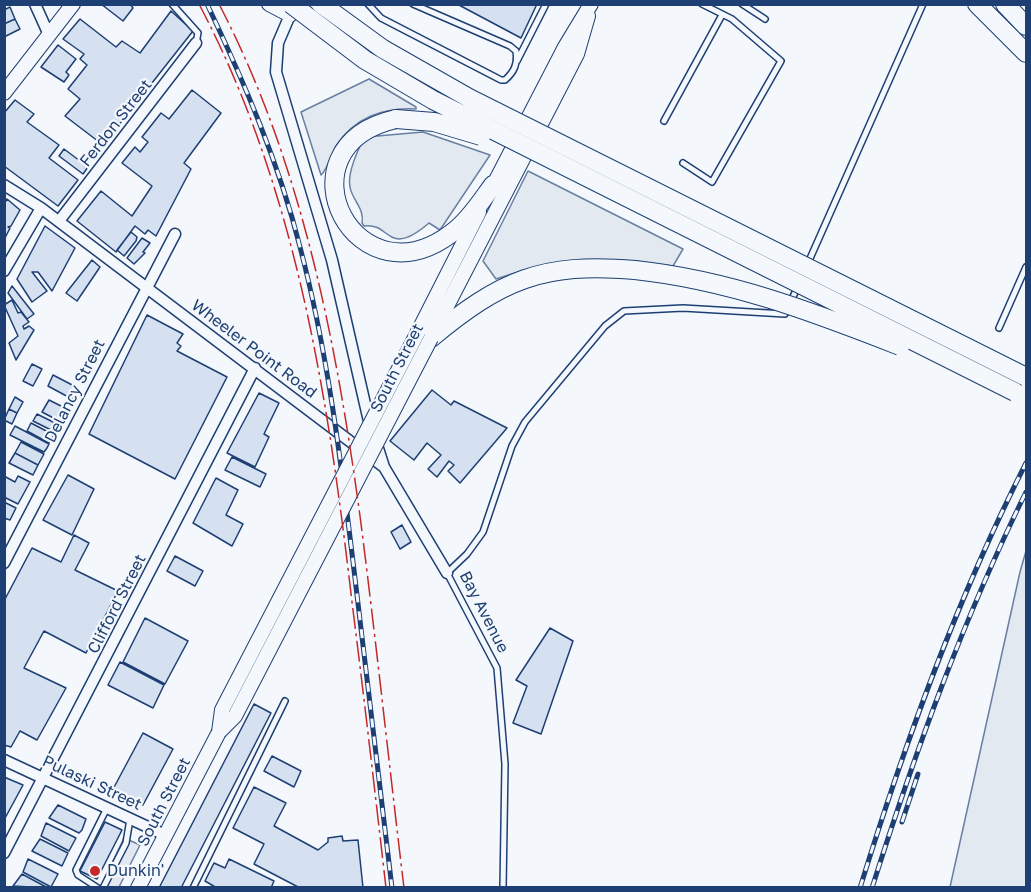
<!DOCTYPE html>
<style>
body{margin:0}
#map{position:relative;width:1031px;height:892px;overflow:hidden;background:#f4f7fb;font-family:"Golos Text",sans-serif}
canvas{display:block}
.frame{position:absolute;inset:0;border:6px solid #1d3f73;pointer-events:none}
</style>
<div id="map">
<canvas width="1031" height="892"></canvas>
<div class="frame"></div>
</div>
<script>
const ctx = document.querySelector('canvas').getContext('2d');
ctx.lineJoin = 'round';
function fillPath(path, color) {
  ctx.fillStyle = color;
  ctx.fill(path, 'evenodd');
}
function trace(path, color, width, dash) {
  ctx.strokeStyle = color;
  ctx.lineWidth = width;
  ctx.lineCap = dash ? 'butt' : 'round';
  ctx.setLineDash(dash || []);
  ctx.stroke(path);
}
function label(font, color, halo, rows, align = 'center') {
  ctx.font = font + ' "Golos Text",sans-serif';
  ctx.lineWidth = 4.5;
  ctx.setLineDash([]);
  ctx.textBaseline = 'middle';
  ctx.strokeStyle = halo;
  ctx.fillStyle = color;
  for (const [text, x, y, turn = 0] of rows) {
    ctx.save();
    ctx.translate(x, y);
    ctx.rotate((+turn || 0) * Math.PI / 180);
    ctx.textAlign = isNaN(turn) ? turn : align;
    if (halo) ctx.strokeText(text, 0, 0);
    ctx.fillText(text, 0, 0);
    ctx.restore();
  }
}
const green = new Path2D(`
 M369 79 416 107V109C383 107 354 118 336 146 330 156 329 167 321 175L301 112Z
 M423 132 490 155 440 230 429 223C387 259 391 222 364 226L362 223C365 209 352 200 350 187 347 174 358 147 366 137Z
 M528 171 683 249 673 266C612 259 555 258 496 279L483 261Z
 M1026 551V887H950L1020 572Z`);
const parking = new Path2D(`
 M124 838 140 845 119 887 100 888Z`);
const building = new Path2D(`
 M101 4H130L133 8 123 21Z
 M457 4H537L521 38Z
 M10 7 15 19 4 24V10Z
 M171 11 193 31 103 145 65 116 80 99 68 89 87 65 80 59 84 54 63 39 80 19 116 47 122 41 140 53Z
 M15 19 20 29 4 37V24Z
 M58 45 76 59 66 72 69 75 64 82 41 67Z
 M192 90 221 113 184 163 191 169 156 236 148 230 145 234 135 226 116 252 77 221 101 191 132 216 152 186 122 163 135 147 140 152 148 142 142 137 161 113 169 119Z
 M15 100 34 114 27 122 59 145 49 158 78 180 58 206 4 166V113Z
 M64 149 88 167 83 174 59 156Z
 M7 199 20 210 11 226 8 227 10 228 4 240V204Z
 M45 226 75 248 52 291 38 272H32L47 291 32 302 17 279Z
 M131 232 137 237 136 241 124 256 117 250Z
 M142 238 150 243 143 252 145 253 134 264 127 258Z
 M92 260 100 267 77 301 66 293Z
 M12 286 34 314 27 319 8 293Z
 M12 300 18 313 21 312 29 322 23 326 24 329 29 326 34 330 16 360 9 343 18 336 4 305Z
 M147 315 183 334 177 343 181 346 177 351 227 377 175 479 89 434Z
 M32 364 42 369 33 386 23 381Z
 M53 375 78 388 72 399 48 386Z
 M432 390 451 405 454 401 507 428 460 483 448 471 454 465 449 461 437 477 428 469 441 455 427 443 414 460 390 441Z
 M259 393 279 403 264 434 269 437 255 467 227 453Z
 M15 397 23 402 17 413 9 409Z
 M49 400 67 409 61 422 42 412Z
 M9 409 17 413 12 424 4 420Z
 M37 414 59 425 55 432 33 421Z
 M31 423 54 435 49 443 27 431Z
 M15 426 49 444 47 448 44 452 10 435Z
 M21 442 44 454 38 465 15 453Z
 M15 453 38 465 33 475 9 463Z
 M232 457 266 474 260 487 225 470Z
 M68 475 94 489 72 535 43 520Z
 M4 476 15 482 18 476 30 482 18 504 4 497Z
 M216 478 238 490 226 515 243 524 232 546 193 523Z
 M4 502 16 508 10 520 4 518Z
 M402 525 411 542 400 549 391 532Z
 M74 535 89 543 75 570 118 591 86 653 44 631 24 668 66 688 37 740 20 731 11 747 4 745V601L32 548 61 562Z
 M175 556 203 571 195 586 167 571Z
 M145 618 188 641 165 684 123 662Z
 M550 628 573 641 541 734 513 723 527 686 516 680Z
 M120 662 164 685 153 708 108 685Z
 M254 704 271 713 181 888H159Z
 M143 733 173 749 143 805 112 791Z
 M272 756 301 771 294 787 264 771Z
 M4 777 23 785 4 820Z
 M254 787 286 803 274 826 318 850 328 842V838L342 836 343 841 358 840 363 888H300L254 864 264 844 233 828Z
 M58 805 86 819 82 830 79 833 49 818Z
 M105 822 122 830 97 879 80 871Z
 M46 823 76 838 69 851 41 836Z
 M40 839 68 853 62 866 32 851Z
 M28 859 58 874 51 887 23 872Z
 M229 859 274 881 271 888H217L205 881 214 863 225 868Z
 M22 874 48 888 13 886Z`);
const lane = new Path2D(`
 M172 4 198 33 196 43
 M368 4 381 18 501 80H505C514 72 518 64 516 51L510 46 413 4
 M742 4 765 19
 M517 61 546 4
 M664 121 722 15
 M683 163 712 182 781 61 732 19 702 4
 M808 263 923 4
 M999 328 1026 267
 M98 888 78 875 76 870 107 808
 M103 888 126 843 130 819
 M193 888 285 701
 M503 888 505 764 497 668 447 573 467 554 483 532 512 446 525 422 605 326 624 311 683 308 785 314 798 286`);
const street = new Path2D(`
 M35 4 49 35
 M290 15 278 43 276 72 332 260 368 417 384 467
 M4 185 41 208 384 467 447 573
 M59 221 196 43
 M4 271 41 208
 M4 563 175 234
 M4 760 165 835
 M4 853 255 368`);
const secondary = new Path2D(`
 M269 4 290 15 295 4
 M4 93 73 4
 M490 192 565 47 591 4
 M418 332 479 212
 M432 335 577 54 588 16
 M138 888 219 732`);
const highway = new Path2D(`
 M977 4 1026 53
 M1005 4 1026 26
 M396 119C272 147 357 314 458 228 472 216 482 200 493 185
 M431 338C501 280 542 262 635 270`);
const rail = new Path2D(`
 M207 4C244 82 279 163 300 247 328 353 341 462 354 570 367 676 379 782 392 888
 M902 822 918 774
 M860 888C905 742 957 599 1026 463
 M872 888C915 752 963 620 1026 492`);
const secondaryBridge = new Path2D(`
 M219 732 235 716 431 338
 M219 732 222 710 418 332`);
const highwayBridge = new Path2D(`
 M291 4 365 60 433 100 1015 392
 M321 4 383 49 469 98 1026 377
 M396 119 434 122 481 136
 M635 270C729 280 813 312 900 346`);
const power = new Path2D(`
 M199 4C297 190 328 397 352 602 364 697 375 792 386 888
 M219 4C302 164 336 340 360 516 376 640 389 764 404 888`);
const markers = [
 [95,871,6,"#c62828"]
];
const streetNames = [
 ["Ferdon Street",116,123,-52],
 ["Wheeler Point Road",254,349,37],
 ["South Street",397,368,-63],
 ["Delancy Street",75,391,-63],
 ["Clifford Street",117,604,-63],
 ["Bay Avenue",484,612,63],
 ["Pulaski Street",92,783,25],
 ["South Street",164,802,-63]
];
const poiNames = [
 ["Dunkin'",107,871]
];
fillPath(green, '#e3e9f0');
trace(green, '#687fa3', 1.5);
fillPath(parking, '#e3e8f0');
trace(parking, '#687fa3', 1.5);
fillPath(building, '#d5e0f0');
trace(building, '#1d3f73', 1.5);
trace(lane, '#1d3f73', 8);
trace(street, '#1d3f73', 13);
trace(secondary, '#1d3f73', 16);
trace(highway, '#1d3f73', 20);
trace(lane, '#f4f7fb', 5);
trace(street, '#f4f7fb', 10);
trace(secondary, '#f4f7fb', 14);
trace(highway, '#f4f7fb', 18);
trace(rail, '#1d3f73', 5);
trace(rail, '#f4f7fb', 3, [9]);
trace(secondaryBridge, '#1d3f73', 16, []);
trace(highwayBridge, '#1d3f73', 20, []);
trace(secondaryBridge, '#f4f7fb', 14);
trace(highwayBridge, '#f4f7fb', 18);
trace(power, '#c62828', 1.5, [21, 4.5, 3, 4.5]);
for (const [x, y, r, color] of markers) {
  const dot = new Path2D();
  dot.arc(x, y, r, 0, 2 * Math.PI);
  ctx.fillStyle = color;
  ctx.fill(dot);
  trace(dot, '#f4f7fb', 2);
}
label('16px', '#1d3f73', '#f4f7fb', streetNames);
label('16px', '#1d3f73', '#f4f7fb', poiNames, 'left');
</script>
